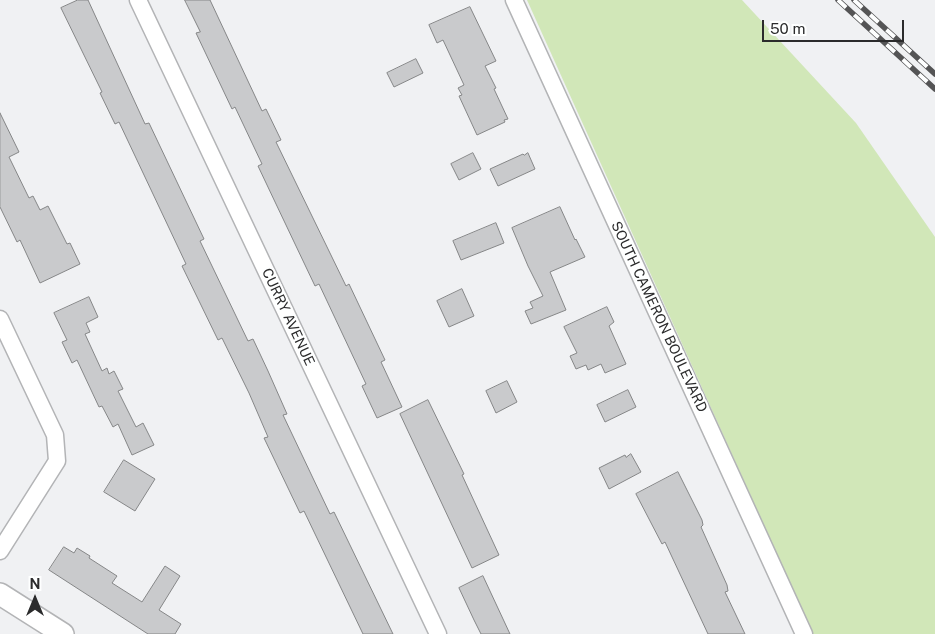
<!DOCTYPE html>
<style>
body{margin:0}
#map{position:relative;width:935px;height:634px;overflow:hidden;background:#f0f1f3;font-family:"Public Sans",sans-serif}
canvas{display:block}
.north{position:absolute;left:10px;top:574px;width:50px;height:50px;-webkit-text-stroke:4px #feffff;paint-order:stroke;rotate:0deg;font-size:14px;font-weight:700;line-height:20px;text-align:center;color:#2b2b2c}
.north::after{content:'';display:block;margin:auto;width:18px;height:22px;background:#2b2b2c;clip-path:polygon(50% 0,100% 100%,50% 72%,0 100%)}
.scale{position:absolute;left:762px;top:20px;width:142px;height:22px;box-sizing:border-box;border:2px solid #2b2b2c;border-top:0;padding-left:6px;font-size:15px;line-height:18px;white-space:nowrap;color:#2b2b2c;-webkit-text-stroke:4px #feffff;paint-order:stroke}
</style>
<div id="map">
<canvas width="935" height="634"></canvas>
<div class="north">N</div>
<div class="scale">50 m</div>
</div>
<script>
const ctx = document.querySelector('canvas').getContext('2d');
ctx.lineJoin = 'round';
function fillPath(path, color) {
  ctx.fillStyle = color;
  ctx.fill(path, 'evenodd');
}
function trace(path, color, width, dash) {
  ctx.strokeStyle = color;
  ctx.lineWidth = width;
  ctx.lineCap = dash ? 'butt' : 'round';
  ctx.setLineDash(dash || []);
  ctx.stroke(path);
}
function label(font, color, halo, rows, align = 'center') {
  ctx.font = font + ' "Public Sans",sans-serif';
  ctx.lineWidth = 4;
  ctx.setLineDash([]);
  ctx.textBaseline = 'middle';
  ctx.strokeStyle = halo;
  ctx.fillStyle = color;
  for (const [text, x, y, turn = 0] of rows) {
    ctx.save();
    ctx.translate(x, y);
    ctx.rotate((+turn || 0) * Math.PI / 180);
    ctx.textAlign = isNaN(turn) ? turn : align;
    if (halo) ctx.strokeText(text, 0, 0);
    ctx.fillText(text, 0, 0);
    ctx.restore();
  }
}
const green = new Path2D(`
 M527 0H742L856 123 935 237V634H813Z`);
const building = new Path2D(`
 M78 0H88L145 124 149 123 204 239 200 241 248 341 253 339 268 371 287 414 283 415 330 514 334 512 393 634H363L304 511 300 513 264 438 268 437 249 393 222 338 218 340 182 266 186 264 119 122 115 124 100 93 102 92 61 8Z
 M185 0H210L262 111 266 109 281 140 276 142 346 286 349 284 385 360 381 362 402 407 377 418 362 386 366 384 319 284 315 286 276 204 258 166 262 164 235 107 232 109 196 33 200 32Z
 M470 7 496 61 485 66 496 88 494 89 508 119 504 120 505 122 477 135 459 96 462 95 458 88 464 85 443 40 437 43 429 25Z
 M416 59 423 73 394 87 387 73Z
 M0 113 19 152 9 157 29 198 33 196 40 210 48 206 67 244 70 243 80 264 40 283 20 240 17 242 0 207Z
 M473 153 481 169 459 180 451 164Z
 M528 153 535 169 498 186 490 169 523 154 524 155Z
 M560 207 575 240 576 239 585 257 550 272 566 310 531 324 525 311 533 308 530 302 543 296 528 266 512 228Z
 M496 223 504 243 461 260 453 241Z
 M462 289 474 316 449 327 437 301Z
 M89 297 98 317 86 323 90 332 85 334 102 371 107 368 109 374 114 371 123 389 118 391 136 427 143 423 154 445 132 455 118 424 113 427 102 406 99 407 77 360 72 363 62 342 67 340 54 313Z
 M607 307 614 322 609 326 626 364 605 373 601 364 588 370 586 365 576 369 570 356 577 353 564 327Z
 M507 381 517 402 496 413 486 391Z
 M628 390 636 407 605 422 597 405Z
 M428 400 464 474 462 475 499 555 472 568 400 414Z
 M631 454 641 472 609 489 599 468 625 455 626 457Z
 M124 460 155 479 135 511 104 492Z
 M678 472 702 520 703 525 701 527 727 585 728 591 725 592 745 634H708L665 542 662 544 636 494Z
 M64 547 74 553 77 548 90 556 89 558 117 576 112 583 142 602 165 566 180 576 159 610 181 624 175 634H148L49 570Z
 M483 576 510 634H481L474 620 459 588Z`);
const minor = new Path2D(`
 M138 0 438 634
 M514 0 804 634
 M0 319 55 435 57 461 0 551`);
const tertiary = new Path2D(`
 M0 594 63 634`);
const rail = new Path2D(`
 M838 0 935 89
 M854 0 935 74`);
const streetNames = [
 ["CURRY AVENUE",288,317,65],
 ["SOUTH CAMERON BOULEVARD",659,317,65]
];
fillPath(green, '#d1e7b8');
fillPath(building, '#c9cacc');
trace(building, '#858687', 1);
trace(minor, '#b3b4b6', 19);
trace(tertiary, '#b3b4b6', 24);
trace(minor, '#fff', 16);
trace(tertiary, '#fff', 21);
trace(rail, '#545455', 5.5);
trace(rail, '#feffff', 4, [11]);
label('14px', '#2b2b2c', '#feffff', streetNames);
</script>
